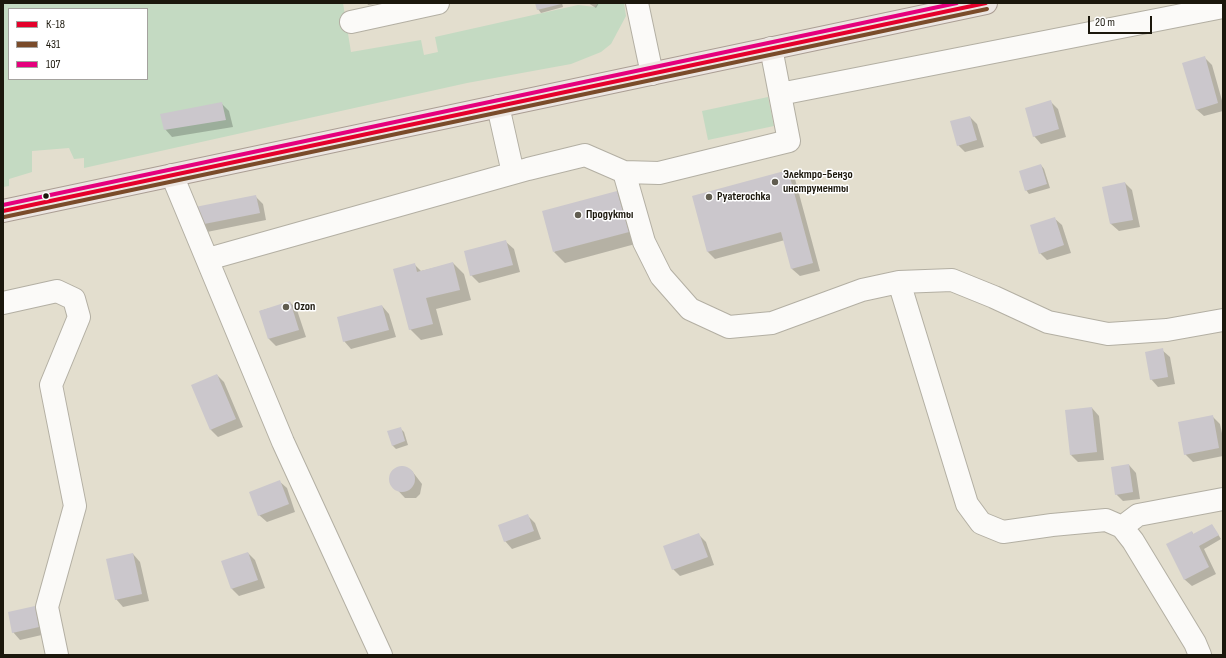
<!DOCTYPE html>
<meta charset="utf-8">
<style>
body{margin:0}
#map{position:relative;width:1226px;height:658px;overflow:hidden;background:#e3dece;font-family:"Sofia Sans Condensed",sans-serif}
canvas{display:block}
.frame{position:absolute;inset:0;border:4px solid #1b170c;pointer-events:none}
.legend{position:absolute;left:8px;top:8px;width:140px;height:72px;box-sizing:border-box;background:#fff;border:1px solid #a4a29e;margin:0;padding:5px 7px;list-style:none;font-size:12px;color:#1b170c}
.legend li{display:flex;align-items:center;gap:8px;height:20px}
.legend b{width:20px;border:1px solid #a4a29e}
.scale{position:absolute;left:1088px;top:16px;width:64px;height:18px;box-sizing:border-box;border:2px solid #1b170c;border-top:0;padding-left:5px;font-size:12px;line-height:14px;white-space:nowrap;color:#1b170c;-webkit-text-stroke:3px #fff;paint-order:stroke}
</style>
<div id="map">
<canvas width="1226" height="658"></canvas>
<div class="frame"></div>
<ul class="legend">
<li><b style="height:5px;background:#e4002b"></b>К-18</li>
<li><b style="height:5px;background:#7a4b2a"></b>431</li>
<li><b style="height:5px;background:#e5007d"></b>107</li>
</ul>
<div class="scale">20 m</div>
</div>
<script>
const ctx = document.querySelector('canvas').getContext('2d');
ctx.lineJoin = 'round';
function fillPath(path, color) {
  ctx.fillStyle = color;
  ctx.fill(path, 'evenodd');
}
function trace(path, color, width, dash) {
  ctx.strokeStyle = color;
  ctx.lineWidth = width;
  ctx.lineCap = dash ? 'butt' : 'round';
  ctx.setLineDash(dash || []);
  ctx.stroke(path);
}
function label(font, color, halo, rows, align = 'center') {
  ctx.font = font + ' "Sofia Sans Condensed",sans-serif';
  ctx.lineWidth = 3;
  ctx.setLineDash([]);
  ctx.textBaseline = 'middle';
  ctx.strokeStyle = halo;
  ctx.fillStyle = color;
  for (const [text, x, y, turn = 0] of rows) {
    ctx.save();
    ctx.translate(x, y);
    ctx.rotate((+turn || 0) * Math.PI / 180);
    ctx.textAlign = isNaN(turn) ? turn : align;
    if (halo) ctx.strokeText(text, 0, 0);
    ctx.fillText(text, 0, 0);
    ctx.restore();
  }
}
const green = new Path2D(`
 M3 3H343L351 52 421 40 424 55 438 52 435 37 578 5 595 7 598 3H624L626 16 611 44 601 52 571 64 467 83 84 168V158L74 159 69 148 32 151V172L9 179V186L3 187ZM9 9H147V79H9Z
 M768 97 774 126 708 140 702 111Z`);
const shadow = new Path2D(`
 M367 3H383L368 5Z
 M536 3H562L563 7 541 13 538 9Z
 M588 3H599L596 8Z
 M1204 57 1212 65 1223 104V111L1204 116 1196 109Z
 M1051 102 1058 109 1066 137 1041 144 1034 136Z
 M221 103 229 111 233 127 172 137 165 129Z
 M970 117 977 124 984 147 965 152 958 145Z
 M1041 165 1044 169 1050 188 1029 194 1026 190Z
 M788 171 795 179 820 271 800 276 792 269 785 240 715 259 708 252 693 197Z
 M1125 183 1132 190 1140 227 1119 231 1111 224 1104 188Z
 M617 192 628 203 639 243 565 263 554 252Z
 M256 197 263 204 266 220 207 232 200 224Z
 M1054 218 1062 225 1071 253 1047 260 1040 253Z
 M506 242 514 249 520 272 479 283 471 275Z
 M453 263 464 274 471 300 436 309 443 335 421 340 410 329 414 264 421 271Z
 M290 302 297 310 306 337 276 346 269 339 260 311Z
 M382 306 389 314 396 337 351 349 344 341Z
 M1162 350 1170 357 1175 384 1158 387 1151 379Z
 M217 375 224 382 243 427 218 437 211 430Z
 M1092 408 1099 416 1104 460 1078 462 1071 455Z
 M1213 417 1220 424 1223 438V456L1193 462 1185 454Z
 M400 428 404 432 408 445 396 449 392 445Z
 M1129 465 1136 473 1140 499 1123 501 1116 494Z
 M402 466 412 471 422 484 420 494 416 498H405L390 482 392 471Z
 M279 481 287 488 295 512 267 522 259 515Z
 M528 516 535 523 541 539 512 549 505 541Z
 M1212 525 1221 539 1204 549 1216 574 1192 586 1184 579 1192 532 1194 535Z
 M698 534 706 542 714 565 680 576 673 569Z
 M248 553 255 560 265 588 239 596 232 589 222 562Z
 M133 554 140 562 149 601 123 607 116 599Z
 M34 607 42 615 46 634 20 640 13 632Z`);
const building = new Path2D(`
 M535 3H561V4L537 10Z
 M1205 56 1218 103 1196 110 1182 63Z
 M1051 100 1059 129 1033 137 1025 108Z
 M222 102 226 120 164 130 160 114Z
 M970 116 977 140 957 146 950 121Z
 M1041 164 1047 184 1025 191 1019 171Z
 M788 170 813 263 791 269 781 232 707 252 692 196Z
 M1125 182 1133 220 1110 224 1102 187Z
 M617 191 629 232 553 252 542 211Z
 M256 195 260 213 199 225 195 207Z
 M1055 217 1064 245 1039 254 1030 225Z
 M506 240 513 265 470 276 464 251Z
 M453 262 460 290 426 298 433 324 409 330 393 269 415 263 417 272Z
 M290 301 299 330 268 339 259 311Z
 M382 305 389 330 343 342 337 317Z
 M1163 348 1168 377 1150 380 1145 352Z
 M217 374 236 419 210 430 191 385Z
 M1092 407 1097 452 1070 455 1065 410Z
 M1213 415 1219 448 1184 455 1178 422Z
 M401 427 405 441 392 446 387 431Z
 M1129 464 1133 492 1115 495 1111 467Z
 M389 479a13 13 0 1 1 26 0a13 13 0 1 1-26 0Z
 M280 480 289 504 258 516 249 492Z
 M528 514 534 531 504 542 498 525Z
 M1212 524 1219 535 1199 546 1209 567 1184 580 1166 544 1192 531 1193 534Z
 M699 533 708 557 672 570 663 546Z
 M248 552 258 580 231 589 221 561Z
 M133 553 142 594 115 600 106 559Z
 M35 606 39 627 12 633 8 612Z`);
const minor = new Path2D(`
 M637 3 652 74
 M351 22 438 3
 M780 94 1223 7
 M498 106 513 173
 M624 172 644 242 661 276 690 309 729 327 772 323 862 290 899 282 952 280 994 297 1048 322 1108 334 1167 330 1223 320
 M172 175 283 442 381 655
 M208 259 528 169 585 155 624 172 659 173 789 141 771 48
 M899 282 967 504 981 523 1003 532 1052 525 1106 520 1122 527 1133 541 1195 643 1200 655
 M3 303 57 291 74 299 79 317 51 385 75 506 47 607 57 655
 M1122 527 1138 515 1223 499`);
const major = new Path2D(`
 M3 211 986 3`);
const bus1 = new Path2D(`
 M3 211 986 3`);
const bus2 = new Path2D(`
 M4 217 987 9`);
const bus3 = new Path2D(`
 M3 205 957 3`);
const markers = [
 [775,182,4,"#615d50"],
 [46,196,3.5,"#1b170c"],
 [709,197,4,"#615d50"],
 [578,215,4,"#615d50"],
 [286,307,4,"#615d50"]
];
const poiNames = [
 ["Электро-Бензо",783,175],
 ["инструменты",783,189],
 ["Pyaterochka",717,197],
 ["Продукты",586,215],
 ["Ozon",294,307]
];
fillPath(green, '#c4dac2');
fillPath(shadow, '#0003');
fillPath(building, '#cbc7cc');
trace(minor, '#b3afa3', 24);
trace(major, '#ab9e94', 24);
trace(minor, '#fbfaf8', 22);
trace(major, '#ece6e2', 22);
trace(bus1, '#e4002b', 4);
trace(bus2, '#7a4b2a', 4);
trace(bus3, '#e5007d', 4);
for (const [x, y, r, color] of markers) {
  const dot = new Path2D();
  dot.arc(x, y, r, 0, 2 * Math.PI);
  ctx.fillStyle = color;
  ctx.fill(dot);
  trace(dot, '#fff', 1.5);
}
label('bold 12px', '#1b170c', '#fff', poiNames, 'left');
</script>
